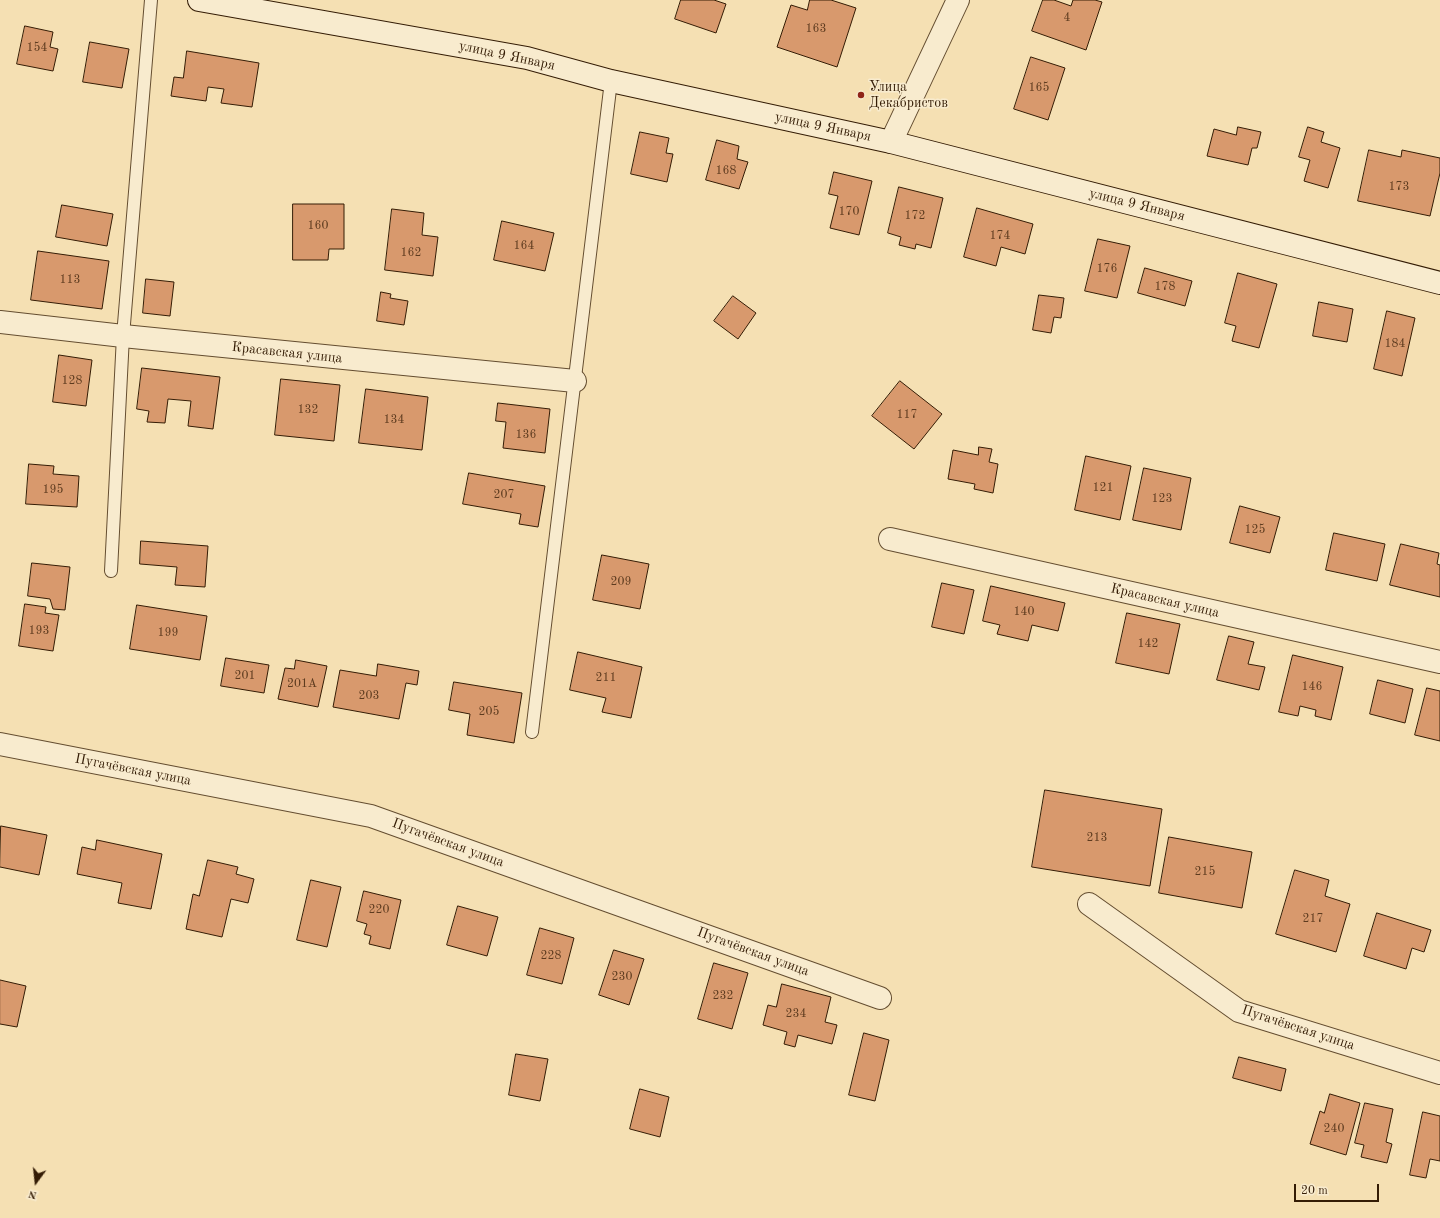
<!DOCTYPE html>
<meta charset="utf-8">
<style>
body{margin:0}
#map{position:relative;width:1440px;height:1218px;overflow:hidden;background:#f5e0b3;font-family:"Old Standard TT",serif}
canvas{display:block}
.north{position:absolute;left:16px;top:1162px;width:40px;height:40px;-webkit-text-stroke:3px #f8ebce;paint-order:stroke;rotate:195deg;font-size:11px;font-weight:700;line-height:16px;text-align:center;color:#341c05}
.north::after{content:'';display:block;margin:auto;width:14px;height:18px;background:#341c05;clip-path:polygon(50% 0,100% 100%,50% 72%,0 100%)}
.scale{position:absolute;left:1294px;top:1184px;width:85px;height:18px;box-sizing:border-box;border:2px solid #341c05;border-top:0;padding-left:5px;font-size:12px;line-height:14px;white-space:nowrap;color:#341c05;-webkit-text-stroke:3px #f8ebce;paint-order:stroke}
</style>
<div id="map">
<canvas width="1440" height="1218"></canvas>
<div class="north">N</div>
<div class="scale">20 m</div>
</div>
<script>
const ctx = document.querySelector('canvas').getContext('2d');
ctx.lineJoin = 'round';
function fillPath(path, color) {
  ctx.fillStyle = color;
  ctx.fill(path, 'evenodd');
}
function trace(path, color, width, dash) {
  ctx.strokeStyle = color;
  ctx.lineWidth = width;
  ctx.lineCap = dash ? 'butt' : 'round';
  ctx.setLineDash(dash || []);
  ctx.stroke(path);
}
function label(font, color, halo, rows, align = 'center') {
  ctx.font = font + ' "Old Standard TT",serif';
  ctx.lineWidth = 3;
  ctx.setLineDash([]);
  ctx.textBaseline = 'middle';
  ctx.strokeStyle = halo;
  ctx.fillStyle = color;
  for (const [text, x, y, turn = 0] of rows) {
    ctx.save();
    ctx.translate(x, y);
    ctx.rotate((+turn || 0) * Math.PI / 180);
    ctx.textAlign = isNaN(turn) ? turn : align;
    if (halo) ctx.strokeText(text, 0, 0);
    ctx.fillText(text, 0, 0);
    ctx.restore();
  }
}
const building = new Path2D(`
 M681 0H714L726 4 716 33 675 19Z
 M810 0H831L856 8 837 67 777 47 791 5 807 10Z
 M1043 0H1054L1071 6 1073 0H1095L1102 2 1086 50 1032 31Z
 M25 26 53 32 50 47 58 49 53 71 17 64Z
 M90 42 129 49 122 88 83 82Z
 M187 51 259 63 252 107 221 103 224 89 208 87 206 101 171 96 174 77 183 78Z
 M1031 57 1065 68 1048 120 1014 109Z
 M1238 127 1261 132 1257 148H1252L1248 165 1207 156 1214 129 1236 135Z
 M1308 127 1324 132 1321 142 1340 148 1328 188 1304 181 1310 160 1299 157Z
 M640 132 669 138 666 153 673 154 667 182 631 174Z
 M717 140 739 146 737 159 748 162 739 189 706 180Z
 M1369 150 1401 157 1402 150 1440 158V173L1430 216 1358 201Z
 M834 172 872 181 859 235 830 228 838 196 829 194Z
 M899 187 943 198 931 248 916 244 915 249 899 245 901 237 888 233Z
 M293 204H344V249H329L328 260H293Z
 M62 205 113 214 107 246 56 237Z
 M977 208 1033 224 1025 254 1001 247 996 266 964 257Z
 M392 209 424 213 422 235 438 237 433 276 385 270Z
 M502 221 554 233 545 271 494 260Z
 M1098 239 1130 246 1117 298 1085 291Z
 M38 251 109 261 102 309 31 300Z
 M1145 268 1192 281 1185 306 1138 293Z
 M1238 273 1277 284 1259 348 1232 341 1236 326 1225 323Z
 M146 279 174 282 170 316 143 313Z
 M381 292 391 294 390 298 408 301 404 325 377 321Z
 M1039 295 1064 298 1061 318 1054 317 1051 333 1033 330Z
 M733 296 756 313 738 339 714 321Z
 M1319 302 1353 309 1347 342 1313 336Z
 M1387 311 1415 318 1402 376 1374 369Z
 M59 355 92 360 86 406 53 402Z
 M142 368 220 377 213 429 188 426 191 401 168 399 165 423 147 422 149 411 137 409Z
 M281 379 340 385 334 441 275 435Z
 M900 381 942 414 914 449 872 416Z
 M366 389 428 397 422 450 359 443Z
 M498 403 550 409 545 453 503 448 506 422 496 421Z
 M979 447 992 449 989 462 998 464 993 493 974 489 975 484 948 479 953 450 978 455Z
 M1086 456 1131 466 1120 520 1075 510Z
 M29 464 54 466 53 474 79 476 77 507 26 504Z
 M1144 468 1191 478 1181 530 1133 520Z
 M469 473 545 486 538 527 519 524 521 514 463 504Z
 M1240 506 1280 517 1270 553 1230 543Z
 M1334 533 1385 544 1377 581 1326 570Z
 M141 541 208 546 205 587 175 585 177 567 140 564Z
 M1401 544 1439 553 1437 564 1440 565V597L1390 585Z
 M602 555 649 564 640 609 593 600Z
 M32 563 70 567 65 610 53 609 50 599 28 596Z
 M942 583 974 590 964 634 932 627Z
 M991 586 1065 603 1058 631 1032 625 1028 641 997 634 1000 625 983 621Z
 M25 604 46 607 45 613 59 615 53 651 19 646Z
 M137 605 207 616 200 660 130 649Z
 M1127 613 1180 624 1169 674 1116 663Z
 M1229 636 1254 642 1248 664 1265 667 1259 690 1217 680Z
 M578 652 642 667 631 718 602 712 606 698 570 690Z
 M1293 655 1343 667 1331 720 1315 716 1316 710 1300 706 1298 716 1279 712Z
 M226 658 269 665 264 693 221 686Z
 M296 660 327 666 318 707 278 699 285 668 294 669Z
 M378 664 419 671 417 685 406 683 399 719 333 707 340 670 376 676Z
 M1378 680 1413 689 1405 723 1370 714Z
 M454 682 522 693 514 743 467 735 470 714 449 710Z
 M1427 688 1440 691V741L1415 735Z
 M1045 790 1162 809 1150 886 1032 867Z
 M1 826 47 835 39 875 0 867Z
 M1169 837 1252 852 1242 908 1159 893Z
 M97 840 162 854 151 909 118 903 122 883 77 874 82 847 95 850Z
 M208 860 238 867 236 874 254 879 248 903 231 899 222 937 186 929 193 894 199 896Z
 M1295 870 1329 880 1325 896 1350 904 1336 952 1276 934Z
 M311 880 341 887 327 947 297 940Z
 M364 891 401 900 390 949 369 944 371 936 364 934 367 924 357 921Z
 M458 906 498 917 487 956 447 945Z
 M1377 913 1431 930 1424 952 1412 948 1406 969 1364 956Z
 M540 928 574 938 562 984 527 975Z
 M614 950 644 959 629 1005 599 995Z
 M714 963 748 973 732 1029 698 1019Z
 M0 980 26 986 17 1027 0 1024Z
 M782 984 831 997 825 1022 837 1025 832 1044 798 1035 795 1047 784 1044 787 1032 763 1025 768 1005 776 1007Z
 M864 1033 889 1040 875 1101 849 1095Z
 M516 1054 548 1059 540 1101 509 1095Z
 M1239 1057 1286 1069 1281 1091 1233 1078Z
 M640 1089 669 1097 660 1137 630 1129Z
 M1330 1094 1360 1103 1346 1155 1310 1144 1320 1111 1324 1113Z
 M1365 1103 1393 1109 1386 1142 1392 1144 1387 1163 1361 1157 1364 1145 1355 1143Z
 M1423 1112 1440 1116V1161L1430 1159 1426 1178 1410 1175Z`);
const service = new Path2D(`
 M111 571 123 336 151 0
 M532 732 611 81`);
const minor = new Path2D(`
 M891 142 958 0
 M0 322 123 336 575 381
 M890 539 1440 662
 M0 744 371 816 880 998
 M1089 904 1239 1011 1440 1073`);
const secondary = new Path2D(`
 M199 0 527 58 611 81 891 142 1440 283`);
const markers = [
 [861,95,4,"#8f2418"]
];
const numberNames = [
 ["4",1067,18],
 ["163",816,29],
 ["154",37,48],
 ["165",1039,88],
 ["168",726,171],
 ["173",1399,187],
 ["170",849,212],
 ["172",915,216],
 ["160",318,226],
 ["174",1000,236],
 ["164",524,246],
 ["162",411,253],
 ["176",1107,269],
 ["113",70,280],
 ["178",1165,287],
 ["184",1395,344],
 ["128",72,381],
 ["132",308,410],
 ["117",907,415],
 ["134",394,420],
 ["136",526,435],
 ["121",1103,488],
 ["195",53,490],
 ["207",504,495],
 ["123",1162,499],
 ["125",1255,530],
 ["209",621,582],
 ["140",1024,612],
 ["193",39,631],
 ["199",168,633],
 ["142",1148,644],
 ["201",245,676],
 ["211",606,678],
 ["201А",302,684],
 ["146",1312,687],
 ["203",369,696],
 ["205",489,712],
 ["213",1097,838],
 ["215",1205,872],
 ["220",379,910],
 ["217",1313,919],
 ["228",551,956],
 ["230",622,977],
 ["232",723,996],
 ["234",796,1014],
 ["240",1334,1129]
];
const streetNames = [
 ["улица 9 Января",507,56,12],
 ["улица 9 Января",823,127,12],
 ["улица 9 Января",1137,205,14],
 ["Красавская улица",287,353,6],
 ["Красавская улица",1165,601,13],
 ["Пугачёвская улица",133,770,11],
 ["Пугачёвская улица",448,843,20],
 ["Пугачёвская улица",753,952,20],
 ["Пугачёвская улица",1298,1028,18]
];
const poiNames = [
 ["Улица",869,87],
 ["Декабристов",869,103]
];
fillPath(building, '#d8996d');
trace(building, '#341c05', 1);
trace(service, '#644d30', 14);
trace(minor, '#644d30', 24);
trace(secondary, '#341c05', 24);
trace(service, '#f8ebce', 12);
trace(minor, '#f8ebce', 22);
trace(secondary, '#f8ebce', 22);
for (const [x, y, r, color] of markers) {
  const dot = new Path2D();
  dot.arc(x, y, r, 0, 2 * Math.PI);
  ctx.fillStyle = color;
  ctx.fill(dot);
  trace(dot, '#f8ebce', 1.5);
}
label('12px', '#5d3b1f', null, numberNames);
label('14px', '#341c05', '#f8ebce', streetNames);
label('14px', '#341c05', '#f8ebce', poiNames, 'left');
</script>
